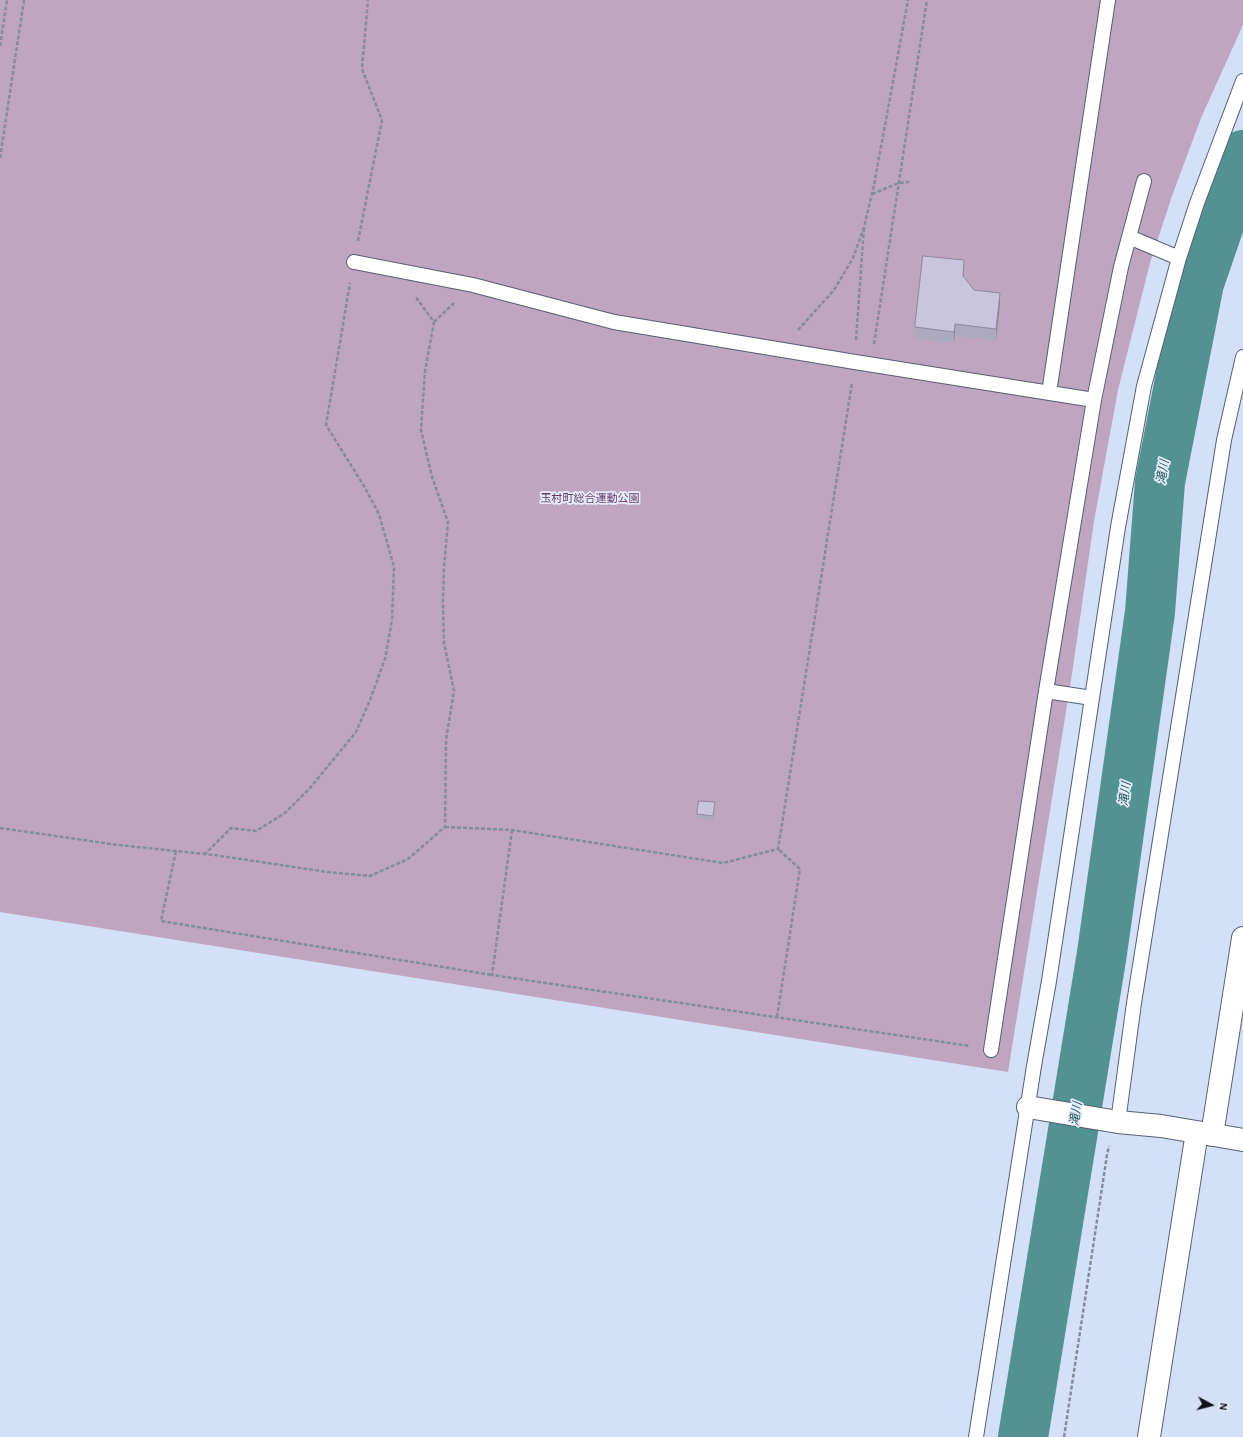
<!DOCTYPE html>
<meta charset="utf-8">
<style>
body{margin:0}
#map{position:relative;width:1243px;height:1437px;overflow:hidden;background:#d3e0f7;font-family:"Alegreya Sans",sans-serif}
canvas{display:block}
.north{position:absolute;left:1191px;top:1385px;width:40px;height:40px;-webkit-text-stroke:3px #e5edfb;paint-order:stroke;rotate:97deg;font-size:11px;font-weight:700;line-height:16px;text-align:center;color:#0e121a}
.north::after{content:'';display:block;margin:auto;width:14px;height:18px;background:#0e121a;clip-path:polygon(50% 0,100% 100%,50% 72%,0 100%)}
</style>
<div id="map">
<canvas width="1243" height="1437"></canvas>
<div class="north">N</div>
</div>
<script>
const ctx = document.querySelector('canvas').getContext('2d');
ctx.lineJoin = 'round';
function fillPath(path, color) {
  ctx.fillStyle = color;
  ctx.fill(path, 'evenodd');
}
function trace(path, color, width, dash) {
  ctx.strokeStyle = color;
  ctx.lineWidth = width;
  ctx.lineCap = dash ? 'butt' : 'round';
  ctx.setLineDash(dash || []);
  ctx.stroke(path);
}
function label(font, color, halo, rows, align = 'center') {
  ctx.font = font + ' "Alegreya Sans","Noto Sans JP",sans-serif';
  ctx.lineWidth = 3.5;
  ctx.setLineDash([]);
  ctx.textBaseline = 'middle';
  ctx.strokeStyle = halo;
  ctx.fillStyle = color;
  for (const [text, x, y, turn = 0] of rows) {
    ctx.save();
    ctx.translate(x, y);
    ctx.rotate((+turn || 0) * Math.PI / 180);
    ctx.textAlign = isNaN(turn) ? turn : align;
    if (halo) ctx.strokeText(text, 0, 0);
    ctx.fillText(text, 0, 0);
    ctx.restore();
  }
}
const green = new Path2D(`
 M0 0H1243V25L1201 118 1172 196 1150 263 1118 390 1094 521 1072 674 1008 1072 0 912Z`);
const river = new Path2D(`
 M1023 1437 1102 953 1150 612 1160 482 1199 283 1243 155`);
const path = new Path2D(`
 M0 46 7 0
 M0 158 24 0
 M872 194 899 183 909 182
 M358 241 382 120 362 69 368 0
 M434 322 454 303
 M798 330 834 290 853 258 864 227 874 185 908 0
 M856 340 864 227
 M874 344 927 0
 M445 827 512 830 723 863 778 849 852 383
 M0 828 118 845 214 855 327 872 370 876 408 859 445 827 446 740 454 691 444 643 443 603 444 567 448 522 432 477 421 430 425 371 434 322 415 296
 M512 830 492 975 970 1046
 M176 851 161 921 492 975
 M204 855 231 828 256 831 285 813 310 788 356 732 370 700 385 659 392 620 394 567 379 514 364 486 326 425 350 283
 M777 1017 800 869 778 849
 M1064 1437 1107 1155 1109 1146`);
const service = new Path2D(`
 M1129 237 1179 258
 M354 262 473 285 614 322 855 362 1094 400
 M1049 393 1108 0
 M1046 691 1092 698
 M991 1050 1046 691 1094 400 1121 267 1144 181
 M1118 1122 1134 1003 1224 440 1243 357
 M976 1437 1034 1066 1049 981 1118 527 1144 386 1179 258 1197 203 1243 81`);
const minor = new Path2D(`
 M1028 1107 1118 1122 1161 1126 1243 1140
 M1212 1135 1243 938
 M1149 1437 1197 1132`);
const wall = new Path2D(`
 M964 272V277L974 290 1000 305 996 341 955 336 954 343 915 339V327Z
 M715 806 713 820 697 819V814Z`);
const shadedWall = new Path2D(`
 M964 260V272L963 288V276Z
 M1000 293V305L996 341V329Z
 M955 324V336L954 343V332Z`);
const building = new Path2D(`
 M923 256 964 260 963 276 974 290 1000 293 996 329 955 324 954 332 915 327Z
 M699 801 715 802 713 816 697 814Z`);
const parkNames = [
 ["玉村町総合運動公園",590,499]
];
const waterNames = [
 ["滝川",1163,472,-80],
 ["滝川",1125,794,-82],
 ["滝川",1076,1114,-81]
];
fillPath(green, '#c0a5c0');
trace(river, '#529293', 50);
trace(service, '#556073', 16);
trace(minor, '#556073', 24);
trace(path, '#838d9e', 2.5, [4, 2]);
trace(service, '#fff', 14);
trace(minor, '#fff', 22);
fillPath(wall, '#ada9be');
fillPath(shadedWall, '#8d8a9b');
fillPath(building, '#c9c5dd');
trace(building, '#8d8a9b', 1);
label('11px', '#693a6a', '#e5edfb', parkNames);
label('italic 12px', '#22595b', '#e5edfb', waterNames);
</script>
